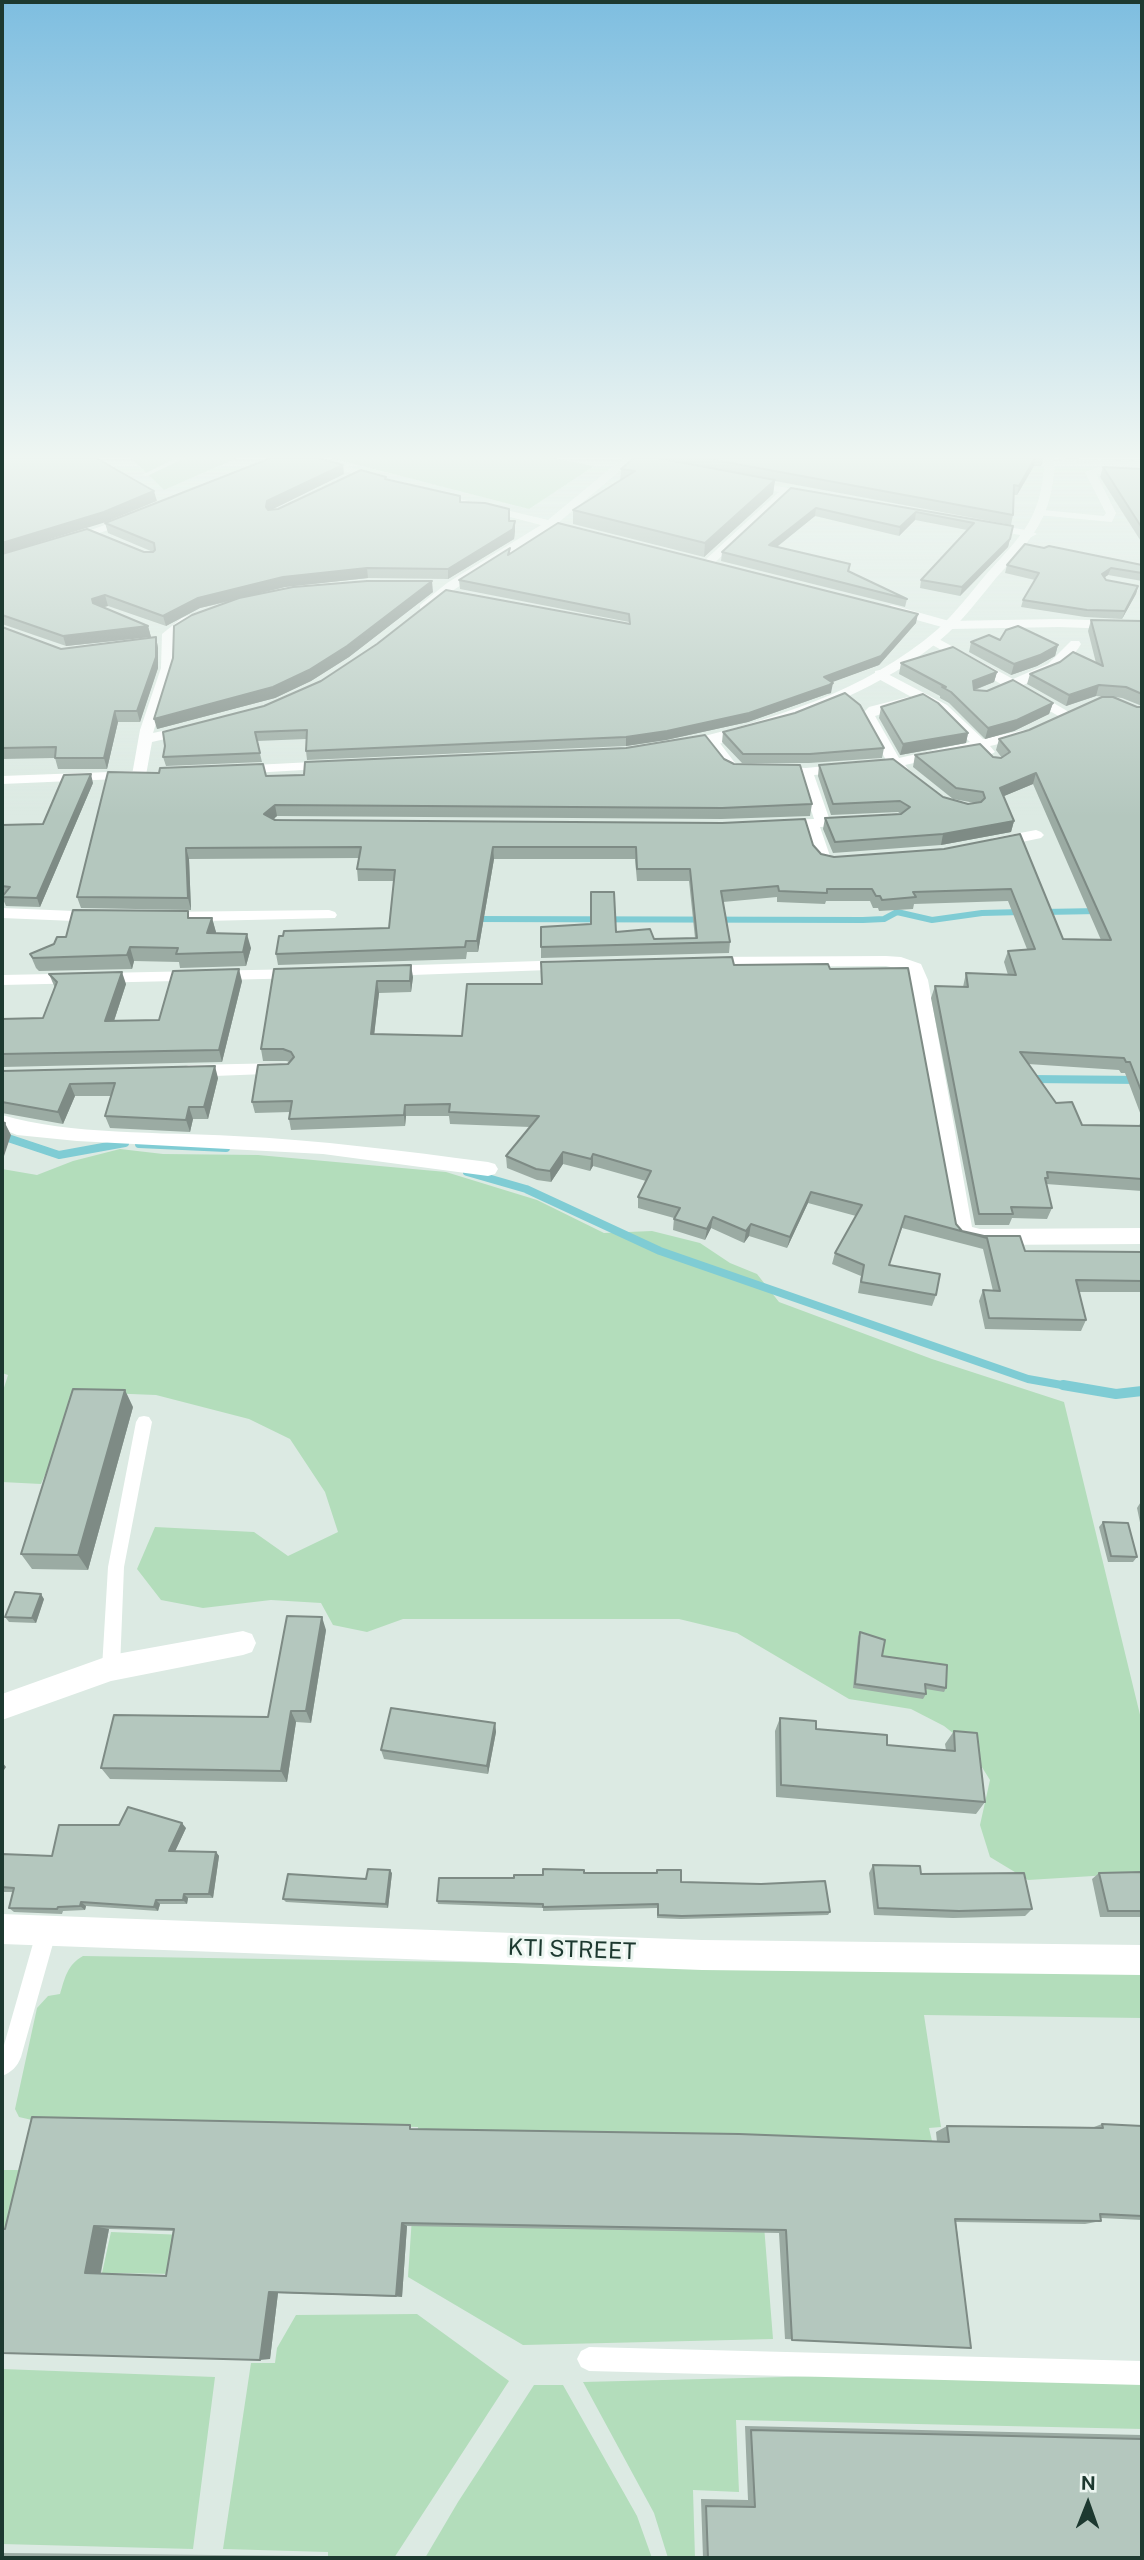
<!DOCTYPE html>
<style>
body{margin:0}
#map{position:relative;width:1144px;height:2560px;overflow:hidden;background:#dceae3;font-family:"Public Sans",sans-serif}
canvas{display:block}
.frame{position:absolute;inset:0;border:4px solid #1d3930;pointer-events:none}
.north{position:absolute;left:1053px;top:2469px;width:70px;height:70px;-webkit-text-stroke:5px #ecf6f1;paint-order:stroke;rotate:1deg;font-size:19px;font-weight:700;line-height:28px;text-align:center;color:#1d3930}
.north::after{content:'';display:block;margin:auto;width:24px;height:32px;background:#1d3930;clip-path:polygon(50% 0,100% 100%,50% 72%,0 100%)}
</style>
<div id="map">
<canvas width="1144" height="2560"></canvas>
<div class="frame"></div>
<div class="north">N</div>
</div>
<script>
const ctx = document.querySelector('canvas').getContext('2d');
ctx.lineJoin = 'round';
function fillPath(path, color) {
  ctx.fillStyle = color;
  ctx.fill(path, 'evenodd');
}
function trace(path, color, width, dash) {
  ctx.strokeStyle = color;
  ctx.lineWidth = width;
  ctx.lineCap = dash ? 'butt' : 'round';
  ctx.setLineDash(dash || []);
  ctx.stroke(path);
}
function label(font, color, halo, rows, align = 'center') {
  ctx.font = font + ' "Public Sans",sans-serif';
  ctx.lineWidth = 6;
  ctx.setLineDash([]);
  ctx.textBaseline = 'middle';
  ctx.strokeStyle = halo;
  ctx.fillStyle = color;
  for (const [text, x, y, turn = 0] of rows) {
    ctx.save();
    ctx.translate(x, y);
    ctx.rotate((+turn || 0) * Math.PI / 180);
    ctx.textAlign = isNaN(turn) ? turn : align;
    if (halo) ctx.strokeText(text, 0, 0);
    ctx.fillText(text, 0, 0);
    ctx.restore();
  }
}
const green = new Path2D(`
 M131 458H237L164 490Z
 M331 458H553L594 466 529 509Z
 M120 1149 163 1154 258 1155 446 1172 537 1200 604 1233 652 1231 700 1243 730 1263 757 1274 779 1302 932 1359 1064 1402 1142 1723V1873L1028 1880 990 1857 980 1825 990 1780 968 1745 944 1726 911 1709 849 1699 737 1633 679 1619H403L367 1632 333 1625 321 1603 271 1600 203 1608 161 1600 137 1569 155 1527 254 1532 288 1556 338 1532 325 1492 290 1439 249 1419 156 1395 80 1392 41 1484 2 1482V1394L8 1375 2 1373V1169L37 1175 73 1161Z
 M83 1956 1142 1973V2018L924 2015 941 2127 929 2128 932 2141 757 2137 773 2339 523 2345 408 2277 418 2127 32 2120 19 2117 15 2109 37 2008 48 1996 60 1994C65 1978 67 1965 83 1956Z
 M2 2170H32L2 2241Z
 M111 2232 184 2235 177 2274 102 2273Z
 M417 2314 509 2381 394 2558H328V2552L223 2549 251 2363H275L277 2348 296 2315Z
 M2 2369 215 2377 193 2549 2 2544Z
 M865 2375 1142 2380V2429L736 2420 739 2492 693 2490 695 2558H668L654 2513 583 2382Z
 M534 2385H563L637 2516 652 2558H425L458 2502Z`);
const streamFar2 = new Path2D(`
 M1043 912 1099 911
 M473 919 863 920 884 919 897 912 932 920 982 913 1022 912`);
const streamFar1 = new Path2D(`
 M1029 1079 1142 1080
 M2 1136 59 1155 125 1143
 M139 1144 226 1148
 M467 1172 526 1189 660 1251 1028 1379 1073 1387`);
const stream = new Path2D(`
 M1063 1385 1116 1394 1142 1391`);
const service = new Path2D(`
 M176 458H185L147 476 142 475Z
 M144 1416 149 1417 152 1422 124 1567 120 1668 117 1674 111 1676 105 1674 102 1668 108 1567 136 1422 139 1417Z
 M46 1923 53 1926 56 1933 21 2057C17 2067 12 2072 2 2076V2052L36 1933 39 1926Z
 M589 2347 1142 2361V2385L589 2371 581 2367 577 2359 581 2351Z`);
const minor = new Path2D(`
 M302 458H319L391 480 386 483Z
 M623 458H635L558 523 586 530V534L551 528 455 589 428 611H420V605L447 583 541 525 430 496V492L548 520Z
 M1100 467 1142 471V477L1096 474 1116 513 1112 522 1038 515 1037 513 1042 510 1104 516 1106 513 1085 472Z
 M748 480 821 495 816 498 789 493 711 566H703V562L779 492 744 485V481Z
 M132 515 137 518 136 520 74 542 64 540Z
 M985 523 1031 531 1037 534 1031 537 981 528V524Z
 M892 605 949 621 1059 619 1142 622V630L1059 627 949 629 888 612V606Z
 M198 612 204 616 202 619 174 635 173 668 153 733 190 725 197 729 195 732 152 742 146 775 139 779 134 778 132 775 140 730 161 668 162 634 182 618Z
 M933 636 1013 679 1048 664 1071 641H1079L1081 644C1067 667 1048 676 1023 685L1074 715 1067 719 1062 718 1011 689 996 691 994 688 1001 684 929 643V637Z
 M880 670 947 705 983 739 1024 730 1031 734 1029 737 990 746 995 752 988 756 977 749 905 765 910 771 903 775 892 768 814 775 829 818 854 817 861 821 854 825 820 827 830 856 848 858 851 861 843 866 820 863 813 855 805 828 778 830 770 825 778 820 814 819 800 776 734 773 725 769 704 741 706 738H716L735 763 741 766 806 768 886 760 861 715 869 707 908 697 913 698V704L875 716 899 758 970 742 937 711 875 677V671Z
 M1036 830 1041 832 1044 835 1041 838 993 848 985 843 993 838Z
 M2 908 98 912 106 917 98 922 2 918Z
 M329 910 335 912 337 915 335 918 161 922 153 917 161 912Z
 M886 956 901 957 921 964 928 980 972 1227 980 1229 1142 1228V1244L980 1245 960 1240 955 1235 908 971 886 966 707 967 699 962 707 957Z
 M570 960 578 965 576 969 385 976 377 971 385 966Z
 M301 969 309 974 307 978 2 985V975Z
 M285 1063 291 1065 294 1069 291 1073 189 1077 183 1075 180 1071 183 1067 189 1065Z
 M2 1115C69 1135 163 1132 234 1136 320 1140 403 1151 488 1162L495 1164 498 1169 495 1174 488 1176 323 1154 77 1141 17 1135 2 1129Z
 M243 1631 252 1634 256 1643 252 1652 243 1655 111 1681 2 1720V1694L111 1655Z
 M2 1914 702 1940 1142 1945V1975L702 1970 2 1944Z`);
const tertiary = new Path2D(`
 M1045 458H1055C1052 519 1035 535 996 578 980 597 966 617 947 634 896 680 824 709 760 731 740 738 696 753 677 749V743C768 721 866 692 938 629 955 613 969 595 984 577 1023 533 1041 521 1045 458Z
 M1059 458 1142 461V467L1064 461Z
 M332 761 339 765 337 768 235 774 228 770 235 766Z
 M136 771 143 775 141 778 2 784V776Z`);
const wall = new Path2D(`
 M634 458H1044L1041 466H1034L1017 495H1014L1013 515 1011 525 775 481 773 494 704 557 573 524V510L620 481 621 469Z
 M1103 467 1142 469V543L1100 477Z
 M344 474 271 510 278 509 386 477V479L460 502 510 521H515V531L514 539 448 579 368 578 285 587 254 595 433 592 349 657 311 681 275 698 157 729 231 601 200 608 166 626 108 606 103 607 148 626 151 637 66 646 2 624V554L153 552 108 533 105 523Z
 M791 488 1013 526 1008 547 960 596 920 588 921 580 967 530 915 520 899 536 815 516 777 547 850 564 849 572 907 599 905 607 721 561 722 552Z
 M510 548V554L916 623 879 665 831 682V693L827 694 748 722 666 740 626 746 307 760 306 751V739L257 741 262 762 166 766 163 757 629 624V622L460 589 459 580Z
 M1044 548 1142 565V581L1108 575 1104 578 1106 580 1138 586 1136 594 1122 619 1085 617 1021 607 1023 600 1035 580 1005 573 1007 565Z
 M1091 620 1142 621V706L1122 698 1115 697 1137 707H1142V1118L1125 1073H1121L1119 1070 1028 1064 1056 1103 1082 1125 1139 1126 1142 1118V1191L1046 1184 1052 1208 1047 1219 1012 1218 1009 1225H975L931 998 935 986 963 987 966 973 1008 975 1004 962 1008 951 1027 949 1008 901 914 904 913 909 879 911 878 908H873L870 901H826L825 904 777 902V897L723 902 730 942 729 953 541 958V927L616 932 654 939 695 938 689 881H637L635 859H494L478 952H467L466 959 278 965 276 954 389 928 394 881H358L357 869 359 858 189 859 191 910 81 908 77 897 266 776 724 759 812 804 810 816 721 819 277 816 273 819 813 845 821 854 834 857 944 849 1020 834 1063 939 1101 940 1033 784 1004 796 1014 821 1011 832 941 845 833 853 823 829 825 818 901 814 898 812 831 815 818 776 819 765 968 804 975 803 953 799 913 767 915 755 1002 758 996 750 999 739 1029 730 1106 697 1096 696 1066 706 1027 684 1030 674 1096 663 1088 631Z
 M2 627 61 649 156 637 158 648V668L140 722H118L107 769H58L55 758 2 759Z
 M1000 640 1058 645 1055 656 1037 666 1011 675 969 652 971 642Z
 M901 663 997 672 994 682 975 690 1053 703 1049 714 1014 731 985 739 949 703 940 698V696L899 674Z
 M881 707 968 733 966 743 900 755 879 718Z
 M723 732 884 748 882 758 809 763H742L722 742Z
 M93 783 40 907 6 906 2 897 4 894H2V825L43 824Z
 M190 918H212L216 933 251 948 246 966 180 968 179 962 134 961 132 969 39 971 36 968 30 954 54 944 66 937Z
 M734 965 830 969 956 1224 962 1231 984 1236 1025 1251 1142 1252V1292H1079L1086 1320 1081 1331 985 1329 979 1301 983 1290 993 1291 983 1249 902 1228 889 1265 936 1295 932 1306 858 1293 861 1276 832 1264 835 1253 856 1216 808 1203 787 1248 749 1236 744 1243 711 1228 705 1240 673 1230 674 1218 638 1208V1197L646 1181 593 1166 590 1171 563 1164 551 1182 537 1180 507 1168 506 1156 530 1127 450 1124 449 1116H406L405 1126 291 1130 289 1119 290 1112 255 1113 252 1102 290 1062 286 1061H263L261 1049 274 969 413 977 411 992 379 993 374 1034 462 1036 542 984Z
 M49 974 126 984 114 1021 159 1020 242 981 222 1062 2 1067V1019L43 1018 55 988Z
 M2 1071 218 1078 208 1119H193L190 1132 110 1128 105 1116 111 1096H75L63 1124 2 1113Z
 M133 1407 88 1570 32 1569 21 1554Z
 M1142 1500V1532L1137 1508Z
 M1103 1522 1137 1557 1133 1562H1108L1099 1527Z
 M44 1599 36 1623 9 1622 5 1617Z
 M326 1630 311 1723 296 1722 287 1782 110 1779 101 1768 268 1717Z
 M860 1632 882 1656 946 1688 944 1692 926 1689V1694L923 1699 853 1688 858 1637Z
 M780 1718 816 1729 887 1745 946 1750 945 1744 954 1731 985 1802 976 1814 776 1797 775 1731Z
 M495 1723 496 1732 488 1774 384 1759 381 1750Z
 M186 1828 175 1851 216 1852 219 1856 213 1898H188L187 1904H160L158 1911 86 1906 85 1910 63 1911 62 1914 14 1912 9 1908 13 1892H2V1854L52 1856Z
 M873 1865 1032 1909 1025 1916 953 1918 874 1915 869 1873Z
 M1142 1872V1917H1100L1092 1879 1099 1873Z
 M392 1873 388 1908 286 1902 283 1899Z
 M584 1873 681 1882 830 1912 828 1915 681 1919 657 1918V1908L543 1911V1908L438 1904 437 1901 514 1878 543 1875Z
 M1102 2124 1142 2126V2220L1101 2218V2221L1085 2224 956 2222 971 2348 785 2339 779 2233 407 2226 402 2297 278 2293 270 2359 5 2229 413 2129 937 2142 936 2132 947 2126 1094 2127ZM109 2229 173 2231 166 2276 101 2273Z
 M745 2426 1142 2435V2558H703L701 2499 748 2500Z
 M2 2553 320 2556V2558H2Z`);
const shadedWall = new Path2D(`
 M1035 458 1034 466 1017 495 1019 486Z
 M343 465 344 474 269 511 266 507 267 501Z
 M775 480 773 494 704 557 705 543Z
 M154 491 157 501 106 522 2 554V543Z
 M816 508 815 516 769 553V545Z
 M916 512 915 520 899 536 900 527Z
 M515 521V531L514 539 448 579V569Z
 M1010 539 1008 547 960 596 962 587Z
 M367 568 368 578 285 587 200 608 166 626 163 616 198 598 283 577Z
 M1111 568 1108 575 1099 581 1102 574Z
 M432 581 433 592 349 657 311 681 275 698 157 729 154 719Z
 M1138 586 1136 594 1122 619 1125 611Z
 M105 595 108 606 95 610 92 599Z
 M918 614 916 623 879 665 822 686 824 677Z
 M148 626 151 637 66 646 63 636Z
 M156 637 158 648V668L140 722 137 711Z
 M1058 645 1055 656 1037 666 1011 675 1014 664Z
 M997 672 994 682 971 691 973 681Z
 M833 683 831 693 827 694 748 722 666 740 626 746V737Z
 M1099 685 1096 696 1066 706 1069 695Z
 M1053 703 1049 714 1014 731 985 739 988 728Z
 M115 711 118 722 107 769 104 758Z
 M968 733 966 743 900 755 903 744Z
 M1036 773 1033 784 997 799 1000 788Z
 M91 774 93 783 40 907 37 898Z
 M275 805 277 816 267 825 264 814Z
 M1014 821 1011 832 941 845 943 834Z
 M493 847 494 859 478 952 477 941Z
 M186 848 189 859 191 910 188 898Z
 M212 918 216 932 210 947 207 933Z
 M247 934 251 948 246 966 243 952Z
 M130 947 134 961 132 969 127 955Z
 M411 965 413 977 411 992 410 981Z
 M239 969 242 981 222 1062 219 1050Z
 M122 972 126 984 110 1033 105 1021Z
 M377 981 379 993 373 1045 371 1034Z
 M215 1066 218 1078 208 1119 204 1107Z
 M70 1084 75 1096 63 1124 58 1112Z
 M405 1105 406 1116 405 1126 404 1115Z
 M189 1107 193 1119 190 1132 186 1120Z
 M5 1123 11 1135 2 1162V1134Z
 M563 1152V1164L551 1182 550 1171Z
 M593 1154V1166L590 1171 591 1159Z
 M811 1192 808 1203 787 1248 790 1237Z
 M713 1217 711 1228 705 1240 707 1229Z
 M751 1224 749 1236 744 1243 746 1231Z
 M125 1390 133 1407 88 1570 78 1555Z
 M41 1594 44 1599 36 1623 32 1618Z
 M322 1617 326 1630 311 1723 306 1711Z
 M291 1711 296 1722 287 1782 281 1771Z
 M495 1723 496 1732 488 1774 487 1766Z
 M2 1762 6 1767 2 1773Z
 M182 1823 186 1828 173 1856 169 1851Z
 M216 1852 219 1856 213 1898 209 1894Z
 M390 1870 392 1873 388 1908 386 1904Z
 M184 1894 188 1898 187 1904 183 1900Z
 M156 1900 160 1904 158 1911 154 1907Z
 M81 1902 86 1906 85 1910 80 1906Z
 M402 2223 407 2226 402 2297 396 2296Z
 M94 2226 109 2229 100 2275 85 2273Z
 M269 2292 278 2293 270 2359 260 2360Z`);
const building = new Path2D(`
 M2 458H96L154 491 104 512 2 543Z
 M271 458H318L343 465 267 501 266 507 268 510 278 509 361 470 386 477 385 479 460 496V502L485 503 509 509V521H515L513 529 448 569 367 568 283 577 198 598 163 616 105 595 92 599 93 603 148 626 63 636 2 615V554L87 529 144 552H153L155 550 154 543 105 523Z
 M634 458H657L775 480 705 543 573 510 635 471 621 469Z
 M704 458H1035L1019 486 1014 485 1013 515Z
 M1103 467 1142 469V528Z
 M791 488 1013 526 1010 539 962 587 921 580 974 523 916 512 900 527 816 508 769 545 850 564 848 571 907 599 722 552Z
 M558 523 918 614 881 656 824 677 833 683 829 685 749 713 667 731 626 737 306 751 307 730 255 732 260 753 163 757 165 746 163 732 264 706 321 681 377 644 446 590 630 624 629 614 459 580 510 548 508 555Z
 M1025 544 1044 548 1049 546 1142 565V573L1111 568 1102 574 1106 580 1138 586 1125 611 1087 610 1023 600 1039 573 1007 565Z
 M367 581H432L347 646 309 670 273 687 154 719 173 658 174 626 192 615 239 598 293 587Z
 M1091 620 1142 621V694L1126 687 1099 685 1069 695 1030 674 1060 662 1073 652 1103 666Z
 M1018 626 1058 645 1040 655 1014 664 971 642 989 635 1000 640 1006 630Z
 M2 627 61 649 156 637V657L137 711H115L104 758H55L56 747 2 748Z
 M953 647 997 672 973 681 974 690 987 691 1013 680 1053 703 1017 720 988 728 951 692 942 687H946L901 663Z
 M845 693 860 705 884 748 810 754H743L723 732 795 713Z
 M923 694 938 703 968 733 903 744 881 707Z
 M1102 697H1113L1137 707H1142V1093L1130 1062H1126L1124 1058 1020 1052 1056 1103 1072 1102 1082 1125 1142 1126V1179L1047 1172 1048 1178H1045L1052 1208 1011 1207 1013 1214H979L935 986 968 987 966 973 1016 975 1008 951 1035 949 1011 889 913 892 916 897 882 900 880 896H876L872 889H827V893L779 891 778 886 721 891 730 942 541 947V927L591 924V892H614L616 932 650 929 654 939 697 938 690 869H637L636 847H493L477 941H466L465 947 276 954 279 936H283L284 931 389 928 395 870 357 869 361 847 186 848 188 898 77 897 108 772 159 773 160 768 263 764 266 776 304 775 305 762 626 748 705 735 724 759 734 764 800 765 812 804 722 808 275 805 264 814 275 820 722 823 805 819 813 845 821 854 834 857 944 849 1020 834 1063 939 1111 940 1036 773 1000 788 1014 821 943 834 835 842 825 818 901 814 910 807 900 801 833 804 819 765 893 759 943 797 968 804 981 802 985 798 983 792 956 788 915 755 980 744 993 757 1001 758 1010 752 999 739 1029 730Z
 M91 774 37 898 2 897 10 887 2 886V825L43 824 64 775Z
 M73 910 188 911V918H212L207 933 247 934 243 952 176 954 178 948 130 947 127 955 33 958 30 954 54 944 57 937H66Z
 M732 957 734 965 828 964 830 969 908 968 956 1224 962 1231 984 1236H1020L1025 1251 1142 1252V1281L1076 1280 1086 1320 989 1318 983 1290 1000 1291 987 1238 905 1216 889 1265 940 1274 936 1295 861 1282 864 1265 835 1253 862 1205 811 1192 790 1237 751 1224 746 1231 713 1217 707 1229 674 1219 680 1208 638 1197 651 1171 593 1154 591 1159 563 1152 550 1171 536 1169 506 1156 539 1116 449 1112 450 1104 405 1105 404 1115 289 1119 292 1101 252 1102 258 1065 288 1064 294 1057 291 1052 283 1049H261L274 969 411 965 410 981H377L371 1034 462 1036 467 984H542L541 962Z
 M239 969 219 1050 2 1054V1019L43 1018 57 982 49 974 122 972 105 1021 159 1020 173 971Z
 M215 1066 204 1107H189L186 1120 105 1116 115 1083 70 1084 58 1112 2 1102V1071Z
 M2 1122 5 1123 2 1134Z
 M73 1389 125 1390 78 1555 21 1554Z
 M1103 1522 1128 1523 1137 1557 1111 1556Z
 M15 1592 41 1594 32 1618 5 1617Z
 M287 1616 322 1617 306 1711H291L281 1771 101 1768 114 1715 268 1717Z
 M860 1632 885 1640 882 1656 947 1665 946 1688 925 1684 926 1694 855 1684Z
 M391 1708 495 1723 487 1766 381 1750Z
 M780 1718 816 1721V1729L887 1735V1745L955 1751 954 1731 977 1733 985 1802 781 1785Z
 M128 1807 182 1823 169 1851 216 1852 209 1894H184L183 1900H156L154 1907 81 1902 80 1906 58 1907 57 1909 9 1908 14 1888 2 1887V1854L52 1856 59 1825H119Z
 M873 1865 920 1866 921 1874 1024 1873 1032 1909 959 1911 878 1908Z
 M368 1869 390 1870 386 1904 283 1899 288 1874 366 1879Z
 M543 1869 584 1870V1873H657V1870H681V1882L761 1884 825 1881 830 1912 682 1916 658 1915V1904L543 1907V1904L437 1901 439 1878H514V1875H543Z
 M1142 1872V1911H1108L1099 1873Z
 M32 2117 410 2125V2129L739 2134 949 2142 947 2126 1103 2128 1102 2124 1142 2126V2216L1100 2214 1101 2221 955 2219 971 2348 792 2340 786 2230 402 2223 396 2296 269 2292 260 2360 2 2353V2229H5ZM94 2226 174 2229 166 2276 85 2273Z
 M751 2430 1142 2439V2558H708L706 2506 755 2507Z`);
const nearStreetnames = [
 ["KTI STREET",572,1950,2]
];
fillPath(green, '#b3ddbb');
trace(streamFar2, '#7fccd4', 6);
trace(streamFar1, '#7fccd4', 8);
trace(stream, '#7fccd4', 10);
fillPath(service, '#fff');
fillPath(minor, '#fff');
fillPath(tertiary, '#fff');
fillPath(wall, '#9baba3');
fillPath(shadedWall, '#7e8b85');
fillPath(building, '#b4c7be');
trace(building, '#7e8b85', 2);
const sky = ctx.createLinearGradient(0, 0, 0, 817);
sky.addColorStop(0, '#7ebee0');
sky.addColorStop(0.56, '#eff6f2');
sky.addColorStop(1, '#eff6f200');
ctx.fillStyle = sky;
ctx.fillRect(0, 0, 1144, 817);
label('23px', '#1d3930', '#ecf6f1', nearStreetnames);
</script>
